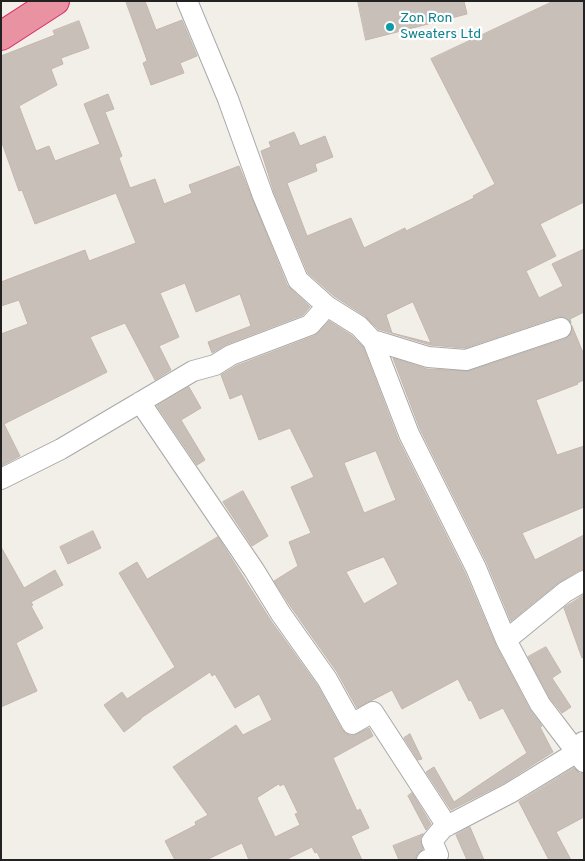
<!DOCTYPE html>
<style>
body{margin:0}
#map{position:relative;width:585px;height:861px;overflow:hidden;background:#f2efe9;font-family:Overpass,sans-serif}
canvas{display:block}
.frame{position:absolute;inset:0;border:2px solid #222;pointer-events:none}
</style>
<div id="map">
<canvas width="585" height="861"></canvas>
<div class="frame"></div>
</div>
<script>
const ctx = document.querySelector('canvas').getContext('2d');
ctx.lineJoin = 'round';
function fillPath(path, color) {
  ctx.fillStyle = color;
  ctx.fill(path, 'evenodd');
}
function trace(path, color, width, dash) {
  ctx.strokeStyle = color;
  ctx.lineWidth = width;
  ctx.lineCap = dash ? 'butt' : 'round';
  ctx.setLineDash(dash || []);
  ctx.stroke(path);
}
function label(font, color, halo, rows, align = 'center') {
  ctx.font = font + ' Overpass,sans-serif';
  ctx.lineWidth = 4.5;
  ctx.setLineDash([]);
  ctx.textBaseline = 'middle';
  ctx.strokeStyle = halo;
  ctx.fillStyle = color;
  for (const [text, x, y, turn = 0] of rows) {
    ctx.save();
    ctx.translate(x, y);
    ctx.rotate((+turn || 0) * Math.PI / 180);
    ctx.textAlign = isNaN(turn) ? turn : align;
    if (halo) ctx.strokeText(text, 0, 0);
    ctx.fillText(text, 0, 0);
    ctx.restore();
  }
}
const building = new Path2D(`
 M126 1H145L156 30 182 20 197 56 180 63 184 73 151 85 143 63 147 61Z
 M358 1H464L467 14 366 40Z
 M554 1H584V202L540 224 556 256 526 271 539 298 563 286 552 264 584 249V312L570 319 571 323 564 317H557L465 348 430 345 378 329 365 316 334 296 308 273 274 192 261 151 271 147 269 142 294 132 300 146 325 136 333 157 315 164 317 171 287 183 307 236 351 218 364 248 405 228 406 231 474 198 473 196 495 184 431 59ZM413 302 431 343 392 333 386 315Z
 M79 21 89 48 61 58 63 64 51 69 57 85 19 106 36 151 49 146 55 161 100 144 84 104 108 94 114 109 105 112 122 156 119 158 130 188 155 179 164 204 192 193 189 185 239 166 287 285 310 307 303 315 227 344 212 353 208 342 251 326 240 294 196 312 185 283 160 293 179 337 159 346 171 370 155 380 125 323 90 337 107 372 4 424 20 456 1 466V334L28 324 19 300 1 306V282L85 250 89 261 136 243 116 193 35 224 22 190 19 191 1 140V56L55 35 53 31Z
 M329 321 351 335 363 347 398 439 465 573 496 646 530 710 542 726 540 727 553 752 504 783 451 810 426 772 434 767 454 802 527 753 503 708 480 719 471 700 469 701 458 679 402 709 392 690 357 708 337 672 291 607 274 581 298 566 289 542 311 533 291 487 314 477 290 428 259 440 242 394 230 399 221 375 236 366 314 336ZM376 451 396 500 364 513 344 463ZM384 557 398 584 364 604 346 572Z
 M572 326 584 355V380L577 383 578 384 536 400 557 455 584 446V507L522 533 535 560 584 535V569L578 571 558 583 511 621 487 563 420 429 393 358 427 369 469 371 565 339 570 335Z
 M189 387 201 408 181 420 205 460 197 465 157 406Z
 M243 491 268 536 252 546 223 502Z
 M93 531 101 548 68 564 60 547Z
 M218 537 271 621 317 685 342 730 346 734 352 736 369 728 373 736 333 758 357 811 360 809 369 828 351 836 362 860H321L317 852 315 853 312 847 285 860H249L242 843 206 860H175L165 841 196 825 195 822 208 815 173 767 236 725 243 735 272 720 259 694 235 708 215 674 212 676 210 672 141 718V719L124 732 104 705 122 692 127 699 175 667 119 573 137 562 147 579ZM279 784 280 786 284 784 298 813 295 814 300 825 275 837 257 798Z
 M1 547 24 588 55 570 63 585 31 602 33 605 31 606 43 628 16 643 37 691 1 707Z
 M584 595V657L582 658 564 608Z
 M546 647 561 672 552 678 571 707 562 713 550 698 528 657Z
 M410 734 422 759 418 760 404 738Z
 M574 768 579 773 584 774V817L556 832 571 860H549L519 802Z
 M412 793 431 824 426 830 408 796Z
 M470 827 484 860H467L456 835Z
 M423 834 420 840 423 849 417 854 415 860H399L393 846Z`);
const street = new Path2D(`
 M187 1 228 99 263 196 298 280 327 306 359 326 373 341 409 434 476 568 506 640 540 704 584 762
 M373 341H376L428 357 466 360 561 328
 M140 402 254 570 281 614 327 679 352 724 373 712 447 826
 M1 479 61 449 193 371 215 365 231 355 310 325 327 306
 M506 640 565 592 584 581
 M427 860 438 855 432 841 443 828 510 793 577 752 583 742`);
const highway = new Path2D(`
 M1 36 55 1`);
const markers = [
 [390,27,5,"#0f9aa8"]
];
const cultureNames = [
 ["Zon Ron",400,19],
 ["Sweaters Ltd",400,35]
];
fillPath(building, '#c7bfb8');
trace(building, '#c4b6ab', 1);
trace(street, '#a9a9a9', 22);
trace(highway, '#dc2a67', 30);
trace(street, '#fff', 20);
trace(highway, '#e892a2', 28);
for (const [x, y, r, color] of markers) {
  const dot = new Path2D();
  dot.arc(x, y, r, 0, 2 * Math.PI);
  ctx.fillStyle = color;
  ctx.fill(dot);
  trace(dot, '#fff', 2);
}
label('14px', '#0d838f', '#fff', cultureNames, 'left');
</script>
